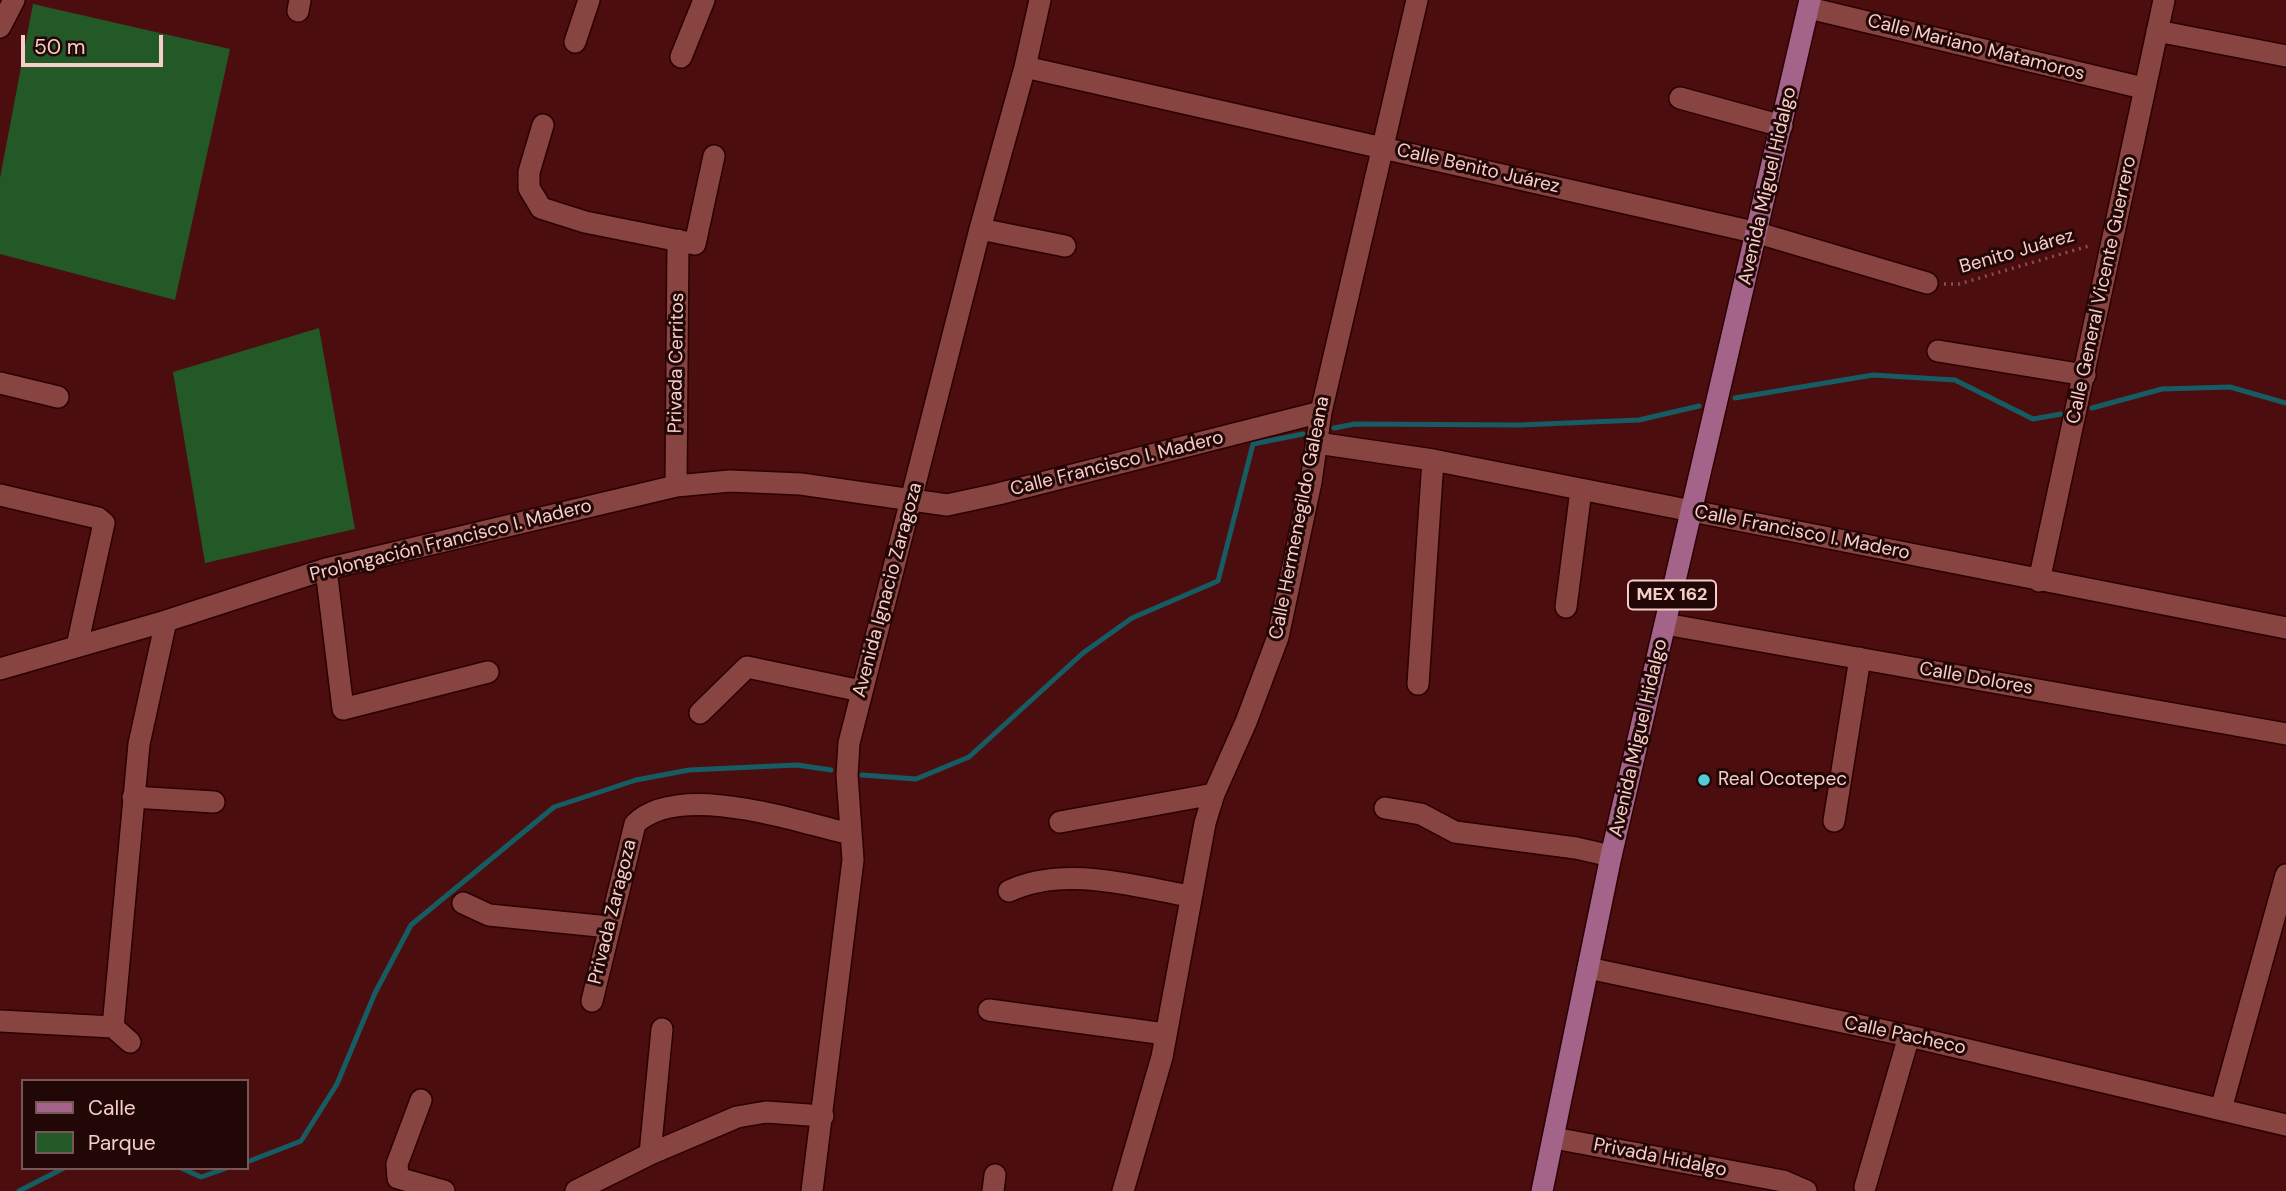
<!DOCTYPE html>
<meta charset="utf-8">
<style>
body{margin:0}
#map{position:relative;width:2286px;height:1191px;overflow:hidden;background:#4c0d0f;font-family:"DM Sans",sans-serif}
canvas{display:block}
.legend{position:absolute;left:21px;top:1079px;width:228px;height:91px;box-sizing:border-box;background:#220707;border:2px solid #775655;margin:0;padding:9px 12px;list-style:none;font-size:21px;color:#f6cdc9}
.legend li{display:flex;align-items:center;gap:14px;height:35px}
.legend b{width:35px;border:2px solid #775655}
.scale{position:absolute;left:21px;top:35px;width:142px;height:32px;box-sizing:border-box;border:4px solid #f6cdc9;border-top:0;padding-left:9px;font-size:21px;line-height:24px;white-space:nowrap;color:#f6cdc9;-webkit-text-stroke:5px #220707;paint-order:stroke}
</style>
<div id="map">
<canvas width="2286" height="1191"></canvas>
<ul class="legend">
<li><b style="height:9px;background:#a4648a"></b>Calle</li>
<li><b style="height:19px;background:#235926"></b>Parque</li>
</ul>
<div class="scale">50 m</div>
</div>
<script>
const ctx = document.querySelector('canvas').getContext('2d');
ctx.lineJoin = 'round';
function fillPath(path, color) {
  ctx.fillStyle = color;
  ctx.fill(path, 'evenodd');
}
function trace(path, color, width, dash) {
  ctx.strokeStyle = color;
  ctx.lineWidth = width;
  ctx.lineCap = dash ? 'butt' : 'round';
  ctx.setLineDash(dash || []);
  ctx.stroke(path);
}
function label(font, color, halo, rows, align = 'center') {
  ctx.font = font + ' "DM Sans",sans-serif';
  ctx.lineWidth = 6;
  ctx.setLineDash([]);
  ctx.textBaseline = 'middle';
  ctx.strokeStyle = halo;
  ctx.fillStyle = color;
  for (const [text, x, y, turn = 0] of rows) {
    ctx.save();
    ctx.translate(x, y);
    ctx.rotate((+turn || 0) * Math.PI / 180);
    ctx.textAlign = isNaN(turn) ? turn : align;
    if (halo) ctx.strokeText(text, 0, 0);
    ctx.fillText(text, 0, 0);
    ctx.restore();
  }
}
const green = new Path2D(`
 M33 4 230 49 175 300 0 254V178Z
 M319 328 355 529 205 563 173 372Z`);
const stream = new Path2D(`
 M1735 398 1873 375 1955 380 2033 419 2061 414
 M2092 408 2162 389 2230 387 2286 403
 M1334 428 1355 424 1519 425 1639 420 1699 406
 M862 775 916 779 969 757 1083 653 1132 618 1218 581 1253 444 1303 434
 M247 1162 301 1141 337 1084 375 993 411 925 554 807 636 780 689 770 797 765 831 770
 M181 1168 201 1177 227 1168
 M19 1191 64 1168`);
const path = new Path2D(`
 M1944 284H1959L2092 245`);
const minor = new Path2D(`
 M1809 8 2143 88
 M298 11 300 0
 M0 27 14 0
 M2157 31 2286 56
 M575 42 589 0
 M681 57 704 0
 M1025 67 1758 233 1927 283
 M1680 98 1782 126
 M543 125 529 172V188L541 208 585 222 695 244 714 156
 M980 229 1065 246
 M1938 351 2085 375
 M0 383 58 397
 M1317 443 1433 460 2286 628
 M676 486 678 240
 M0 495 98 518 104 523 77 646
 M326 569 343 709 488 672
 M2039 581 2164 0
 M1566 607 1581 490
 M1665 624 2286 734
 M0 669 166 621 326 569 676 486 730 481 801 484 947 505 998 494 1321 412
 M1418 684 1433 460
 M700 713 747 667 861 691
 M133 797 214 802
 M1385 808 1421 814 1455 832 1576 848 1611 856
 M1834 821 1860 658
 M1060 822 1214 794
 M1009 891C1065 865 1133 886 1190 896
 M463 903 489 915 609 927
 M1588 968 1909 1036 2286 1125
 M592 1001 635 824C679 781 796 821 850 834
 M989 1010 1165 1034
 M0 1021 113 1027
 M130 1042 113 1027 139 744 166 621
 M421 1100 397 1164 398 1178 444 1191
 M2221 1109 2286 875
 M1554 1138 1783 1181 1806 1191
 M650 1154 662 1029
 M1865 1187 1909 1036
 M576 1191 650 1154 737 1117 766 1112 823 1116
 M812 1191 853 860 847 775 849 743 980 229 1025 67 1040 0
 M993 1191 995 1175
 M1123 1191 1162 1057 1205 823 1214 794 1246 722 1278 637 1311 482 1321 412 1417 0`);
const major = new Path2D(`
 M1542 1191 1611 856 1810 0`);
const markers = [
 [1704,780,7,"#52cbd7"]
];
const shields = [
 [1672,595,88]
];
const shieldNames = [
 ["MEX 162",1672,595]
];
const streetNames = [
 ["Calle Mariano Matamoros",1976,48,14],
 ["Calle Benito Juárez",1478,169,13],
 ["Avenida Miguel Hidalgo",1768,186,-77],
 ["Benito Juárez",2017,252,-16],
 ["Calle General Vicente Guerrero",2102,290,-78],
 ["Privada Cerritos",677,363,-89],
 ["Calle Francisco I. Madero",1117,464,-14],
 ["Calle Hermenegildo Galeana",1300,518,-79],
 ["Calle Francisco I. Madero",1802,533,11],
 ["Prolongación Francisco I. Madero",451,541,-14],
 ["Avenida Ignacio Zaragoza",888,590,-75],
 ["Calle Dolores",1976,679,10],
 ["Avenida Miguel Hidalgo",1639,738,-77],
 ["Privada Zaragoza",613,912,-76],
 ["Calle Pacheco",1905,1036,12],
 ["Privada Hidalgo",1660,1158,11]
];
const poiNames = [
 ["Real Ocotepec",1718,780]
];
fillPath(green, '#235926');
trace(stream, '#155c63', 5);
trace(minor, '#2a0002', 24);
trace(major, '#2a0002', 24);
trace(path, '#864f4f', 3.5, [2, 5]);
trace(minor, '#884440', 21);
trace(major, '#a4648a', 21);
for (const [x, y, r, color] of markers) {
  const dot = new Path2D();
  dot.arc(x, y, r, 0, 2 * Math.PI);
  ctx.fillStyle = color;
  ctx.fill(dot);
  trace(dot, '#220707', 2.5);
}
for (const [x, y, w] of shields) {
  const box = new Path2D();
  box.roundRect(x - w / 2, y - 14.5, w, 29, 5);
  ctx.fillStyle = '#220707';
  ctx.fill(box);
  trace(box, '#f6cdc9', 2);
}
label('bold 18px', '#f6cdc9', null, shieldNames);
label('19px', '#f6cdc9', '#220707', streetNames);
label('19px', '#f6cdc9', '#220707', poiNames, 'left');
</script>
